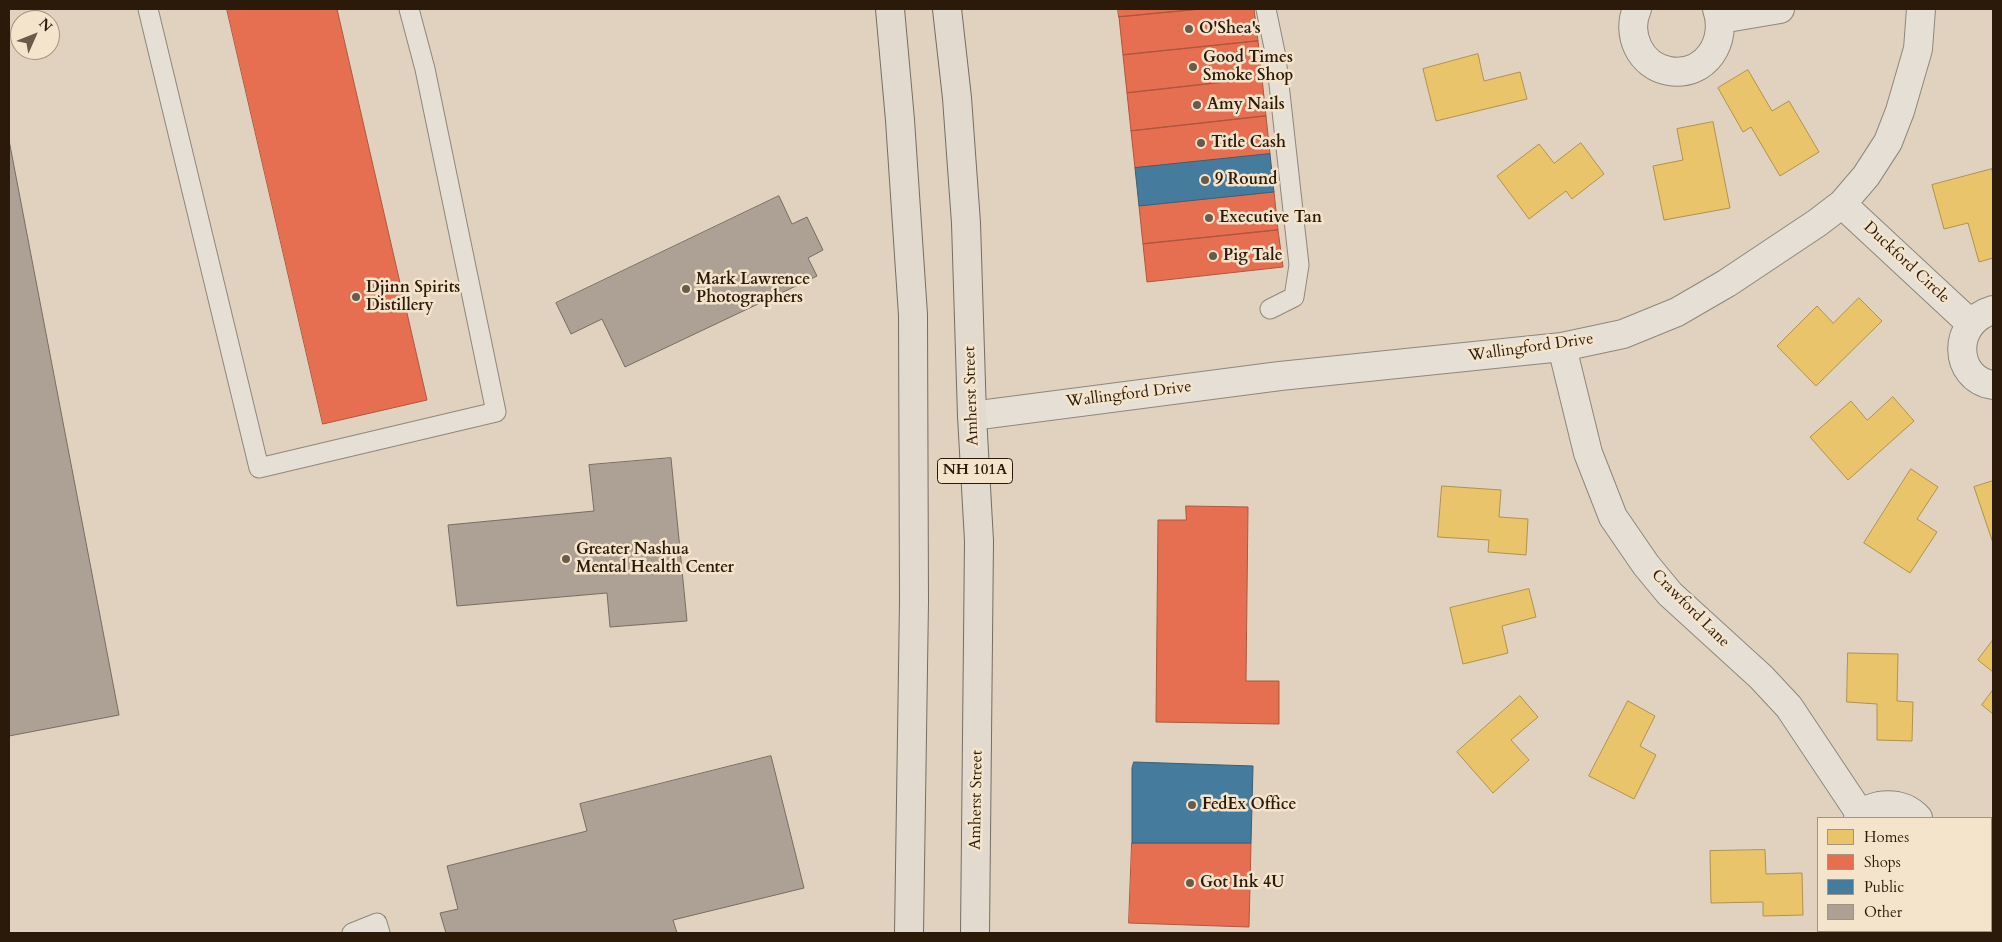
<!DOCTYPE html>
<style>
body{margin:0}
#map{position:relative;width:2002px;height:942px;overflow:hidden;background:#e0d2bf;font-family:Cardo,serif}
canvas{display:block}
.frame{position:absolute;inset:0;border:10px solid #2b1a0a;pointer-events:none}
.legend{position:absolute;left:1817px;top:817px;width:175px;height:115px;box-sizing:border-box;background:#f4e4cc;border:1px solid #a4937e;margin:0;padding:6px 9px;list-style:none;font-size:15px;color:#2b1a0a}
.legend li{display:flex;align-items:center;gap:10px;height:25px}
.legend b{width:25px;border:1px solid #a4937e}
.north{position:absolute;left:10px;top:10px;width:50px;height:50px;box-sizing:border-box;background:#f4e4cc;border:1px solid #a4937e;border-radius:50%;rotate:46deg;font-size:14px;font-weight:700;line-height:20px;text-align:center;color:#2b1a0a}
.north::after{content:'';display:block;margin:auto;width:18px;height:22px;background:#6a5a49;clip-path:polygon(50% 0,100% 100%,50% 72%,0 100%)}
</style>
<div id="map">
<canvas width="2002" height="942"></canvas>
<div class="frame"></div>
<ul class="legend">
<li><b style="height:14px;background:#e9c46a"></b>Homes</li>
<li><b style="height:14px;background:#e76f51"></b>Shops</li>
<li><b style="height:14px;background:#457b9d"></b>Public</li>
<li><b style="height:14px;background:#aca194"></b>Other</li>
</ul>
<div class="north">N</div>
</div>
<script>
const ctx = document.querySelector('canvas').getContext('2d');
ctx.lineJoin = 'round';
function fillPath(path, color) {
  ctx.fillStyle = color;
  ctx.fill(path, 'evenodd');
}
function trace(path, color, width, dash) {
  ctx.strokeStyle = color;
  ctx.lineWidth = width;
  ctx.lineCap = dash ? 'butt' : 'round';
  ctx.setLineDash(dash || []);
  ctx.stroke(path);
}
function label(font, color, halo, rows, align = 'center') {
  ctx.font = font + ' Cardo,serif';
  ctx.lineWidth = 5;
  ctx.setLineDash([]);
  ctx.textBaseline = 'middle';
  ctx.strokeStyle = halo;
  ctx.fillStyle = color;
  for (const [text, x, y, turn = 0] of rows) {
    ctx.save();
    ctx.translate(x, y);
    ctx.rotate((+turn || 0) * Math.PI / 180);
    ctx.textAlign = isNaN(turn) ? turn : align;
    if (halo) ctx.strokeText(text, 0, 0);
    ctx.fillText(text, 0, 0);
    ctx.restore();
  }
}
const homes = new Path2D(`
 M1478 54 1484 81 1520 72 1527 99 1436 121 1423 69Z
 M1748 70 1772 111 1789 101 1819 152 1780 176 1751 127 1743 132 1718 88Z
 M1713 122 1730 208 1664 220 1653 166 1683 160 1677 129Z
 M1581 143 1604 174 1572 199 1566 191 1529 219 1497 176 1539 144 1554 163Z
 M1992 169 1993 176V258L1979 262 1968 223 1944 229 1932 185Z
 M1859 298 1882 321 1816 386 1777 346 1817 306 1833 323Z
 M1893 397 1914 421 1848 480 1810 437 1851 401 1867 420Z
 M1911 469 1938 487 1917 519 1937 532 1910 573 1864 543Z
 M1993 481V543L1974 487Z
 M1442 486 1501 490 1499 517 1528 519 1526 555 1488 552 1489 540 1438 537Z
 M1529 589 1536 617 1502 626 1508 653 1463 664 1450 608Z
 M1993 640V672L1978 660Z
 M1848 653 1898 654 1897 701 1913 702 1912 741 1877 740V704L1847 702Z
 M1993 690V714L1982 705Z
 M1520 696 1538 717 1511 740 1529 760 1493 793 1457 752Z
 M1628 701 1655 716 1640 746 1656 755 1634 799 1589 776Z
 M1765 850 1766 874 1802 873 1803 915 1763 916V902L1711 903 1710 851Z
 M1946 931H1963L1964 933H1940Z`);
const shops = new Path2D(`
 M227 9H337L427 400 323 424Z
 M1118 9H1201L1119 17Z
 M1201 9H1254L1258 41 1123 55 1119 17Z
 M1258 41 1262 78 1127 93 1123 55Z
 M1262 78 1266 116 1131 131 1127 93Z
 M1266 116 1270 154 1135 168 1131 131Z
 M1274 192 1278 230 1143 244 1139 206Z
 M1278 230 1283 267 1147 282 1143 244Z
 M1186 506 1248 507 1246 681H1279V724L1156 722 1158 520H1186Z
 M1132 843H1251L1249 927 1129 923Z`);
const public = new Path2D(`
 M1270 154 1274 192 1139 206 1135 168Z
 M1134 762 1253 766 1251 843H1132V768Z`);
const building = new Path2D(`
 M9 140 119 715 9 736Z
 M779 196 792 224 807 217 823 250 808 258 817 276 625 367 602 319 571 334 556 303Z
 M671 458 687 621 610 627 607 593 457 606 448 525 594 511 589 465Z
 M771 756 804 888 673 920 677 933H446L440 913 458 909 447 866 587 831 580 804Z`);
const service = new Path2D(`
 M148 9 259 468 496 412 425 69 409 9
 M1266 9 1276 57 1299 265 1294 297 1270 309
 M352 933 377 923 380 933`);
const minor = new Path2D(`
 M1637 9C1626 34 1640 66 1669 71 1706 77 1728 41 1717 9
 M1721 19 1780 9
 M1842 204 1970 323
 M1993 310C1951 322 1953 379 1993 385
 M1562 347 1588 453 1613 517 1646 565 1670 594 1761 677 1789 707 1861 815
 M972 416 1280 376 1562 347 1623 334 1677 312 1727 283 1817 223 1842 204 1866 176 1888 142 1900 111 1918 49 1921 9
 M1858 818C1873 801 1903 801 1918 818`);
const trunk = new Path2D(`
 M890 9 900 120 913 315 914 602 909 933
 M947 9 957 98 966 223 972 416 979 541 975 933`);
const markers = [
 [1189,29,5,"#6a5a49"],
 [1193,67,5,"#6a5a49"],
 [1197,105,5,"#6a5a49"],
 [1201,143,5,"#6a5a49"],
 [1205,180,5,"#6a5a49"],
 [1209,218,5,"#6a5a49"],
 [1213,256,5,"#6a5a49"],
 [686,289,5,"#6a5a49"],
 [356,297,5,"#6a5a49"],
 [566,559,5,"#6a5a49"],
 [1192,805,5,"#6a5a49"],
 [1190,883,5,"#6a5a49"]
];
const shields = [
 [975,471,75]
];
const shieldNames = [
 ["NH 101A",975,471]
];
const poiNames = [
 ["O'Shea's",1199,29],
 ["Good Times",1203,58],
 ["Smoke Shop",1203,76],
 ["Amy Nails",1207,105],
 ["Title Cash",1211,143],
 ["9 Round",1215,180],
 ["Executive Tan",1219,218],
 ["Pig Tale",1223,256],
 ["Mark Lawrence",696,280],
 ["Photographers",696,298],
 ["Djinn Spirits",366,288],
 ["Distillery",366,306],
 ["Greater Nashua",576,550],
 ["Mental Health Center",576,568],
 ["FedEx Office",1202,805],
 ["Got Ink 4U",1200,883]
];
const streetNames = [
 ["Duckford Circle",1906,263,43],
 ["Wallingford Drive",1531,348,-8],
 ["Wallingford Drive",1129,395,-7],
 ["Amherst Street",972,396,-92],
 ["Crawford Lane",1690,609,45],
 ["Amherst Street",977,800,-89]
];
fillPath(homes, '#e9c46a');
trace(homes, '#b0914d', 1);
fillPath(shops, '#e76f51');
trace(shops, '#af563c', 1);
fillPath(public, '#457b9d');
trace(public, '#3d5e71', 1);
fillPath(building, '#aca194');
trace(building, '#766d62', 1);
trace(service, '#90867a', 21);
trace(minor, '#90867a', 30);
trace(trunk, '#766d62', 30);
trace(service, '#e6dfd5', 19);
trace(minor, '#e6dfd5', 28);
trace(trunk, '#e2dace', 28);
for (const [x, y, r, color] of markers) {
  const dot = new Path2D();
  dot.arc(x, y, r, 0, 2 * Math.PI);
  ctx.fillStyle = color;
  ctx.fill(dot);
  trace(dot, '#f4e4cc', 2);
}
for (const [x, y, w] of shields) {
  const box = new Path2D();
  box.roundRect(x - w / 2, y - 12.5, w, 25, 4);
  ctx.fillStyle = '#f4e4cc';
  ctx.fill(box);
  trace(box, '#2b1a0a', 1);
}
label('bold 15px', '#2b1a0a', null, shieldNames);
label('bold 16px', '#2b1a0a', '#f4e4cc', poiNames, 'left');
label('16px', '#2b1a0a', '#f4e4cc', streetNames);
</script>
